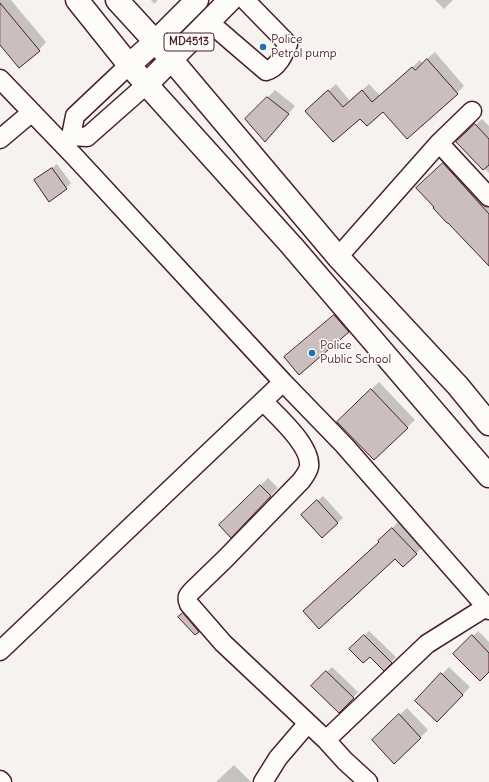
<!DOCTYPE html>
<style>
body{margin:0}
canvas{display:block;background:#f6f3ef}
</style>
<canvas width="489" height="782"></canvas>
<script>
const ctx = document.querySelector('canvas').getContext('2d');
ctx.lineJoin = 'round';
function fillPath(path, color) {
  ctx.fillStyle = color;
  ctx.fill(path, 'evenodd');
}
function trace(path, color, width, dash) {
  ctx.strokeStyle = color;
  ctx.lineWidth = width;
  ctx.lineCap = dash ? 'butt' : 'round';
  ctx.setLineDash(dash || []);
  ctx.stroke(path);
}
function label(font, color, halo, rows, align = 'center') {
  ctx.font = font + ' Delius,sans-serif';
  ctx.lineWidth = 3;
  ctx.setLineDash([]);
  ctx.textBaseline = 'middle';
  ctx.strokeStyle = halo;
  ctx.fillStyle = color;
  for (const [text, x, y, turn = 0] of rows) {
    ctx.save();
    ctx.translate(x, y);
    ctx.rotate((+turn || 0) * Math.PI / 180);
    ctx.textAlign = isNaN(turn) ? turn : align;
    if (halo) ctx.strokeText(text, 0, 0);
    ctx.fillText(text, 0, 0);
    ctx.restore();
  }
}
const shadow = new Path2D(`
 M0 0H11L46 42 39 50 0 43Z
 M151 0H158L154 4Z
 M435 0H453L444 9Z
 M435 52 464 86 457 93 383 110 361 117 313 104 336 84 350 101 369 84 380 96 420 60 422 63Z
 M275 90 295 106 272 134 265 141 246 120Z
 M482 119 489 126V173L484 168 464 135Z
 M449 158 489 202V267L486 263V262L435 207 423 183Z
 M57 164 71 183 66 188 41 176Z
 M343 308 356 324 349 332 299 374 293 350Z
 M379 382 415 420 374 459 338 422Z
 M268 478 278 488 231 536 220 525Z
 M323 496 343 518 322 537 307 510Z
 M399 521 423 547 403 566 379 541Z
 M188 609 203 626 195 634 179 617Z
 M369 631 396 657 384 669 370 656 351 649Z
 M478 631 489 642V670L454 654Z
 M332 667 358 692 339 712 313 686Z
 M449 667 470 687 437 721 416 701Z
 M407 708 428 730 394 762 381 733Z
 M234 765 251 782H216Z`);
const building = new Path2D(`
 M0 3 40 51 19 68 0 45Z
 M427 59 458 94 407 139 383 112 367 126 360 119 333 142 305 111 328 90 343 107 362 90 372 102 412 67 415 70Z
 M267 97 289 114 265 142 245 119Z
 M475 124 489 139V165L483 170 456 142Z
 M443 163 489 214V266L448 223H447L433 208 434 207 416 188Z
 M52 168 67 189 49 202 34 180Z
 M334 315 349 332 299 375 284 357Z
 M371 389 408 428 374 460 337 422Z
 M260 485 271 496 231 538 219 525Z
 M317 500 338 523 322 538 301 515Z
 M392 528 417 554 403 567 395 559 319 629 303 611 379 542 378 541Z
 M183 613 199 632 195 635 178 617Z
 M364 635 392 663 384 671 370 657 363 663 349 649Z
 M472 635 489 653V672L480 681 453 654Z
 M326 671 354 698 339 713 311 686Z
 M441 673 463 695 437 722 415 701Z
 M399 714 421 738 394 764 372 740Z`);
const minor = new Path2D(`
 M209 22 238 47 266 71C278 68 284 54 288 44L245 0
 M0 79 75 157 283 382 344 445 489 610
 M71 136 87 137 147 84
 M0 139 32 112
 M439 143 489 197
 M63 144 71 136 75 116 129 65
 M338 257 439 143 472 111
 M263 401C277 416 312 446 309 467 308 472 304 477 301 481L225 559 193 590C188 595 186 597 189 604L223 643 326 740 345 761 368 782
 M0 651 283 382
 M326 740 427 644 489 605
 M0 780 2 782
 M263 782 278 758 308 723`);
const major = new Path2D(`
 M77 0 129 65 292 246 489 476
 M117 0 171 59 338 257 458 386 489 424
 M129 65 156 41 197 0
 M147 84 230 0`);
const markers = [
 [263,47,4,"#1f6fb2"],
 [312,353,4,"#1f6fb2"]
];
const shields = [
 [189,42,50]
];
const shieldNames = [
 ["MD4513",189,42]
];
const poiNames = [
 ["Police",271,40],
 ["Petrol pump",271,54],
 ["Police",320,346],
 ["Public School",320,360]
];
fillPath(shadow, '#0003');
fillPath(building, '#cbbfbe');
trace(building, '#4a1f2b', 1);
trace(minor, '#4a1f2b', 21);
trace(major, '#4a1f2b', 25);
trace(minor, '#fdfcf7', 18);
trace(major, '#fdfcf7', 22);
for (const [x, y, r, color] of markers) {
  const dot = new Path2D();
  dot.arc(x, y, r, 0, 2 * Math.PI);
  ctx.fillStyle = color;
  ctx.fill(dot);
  trace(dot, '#fdfcf7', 1.5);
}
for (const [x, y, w] of shields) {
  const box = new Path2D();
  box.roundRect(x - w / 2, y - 9, w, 18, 3);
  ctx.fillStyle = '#fdfcf7';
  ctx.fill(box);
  trace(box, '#4a1f2b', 1);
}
label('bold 11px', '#4a1f2b', null, shieldNames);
label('12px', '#4a1f2b', '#fdfcf7', poiNames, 'left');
</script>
